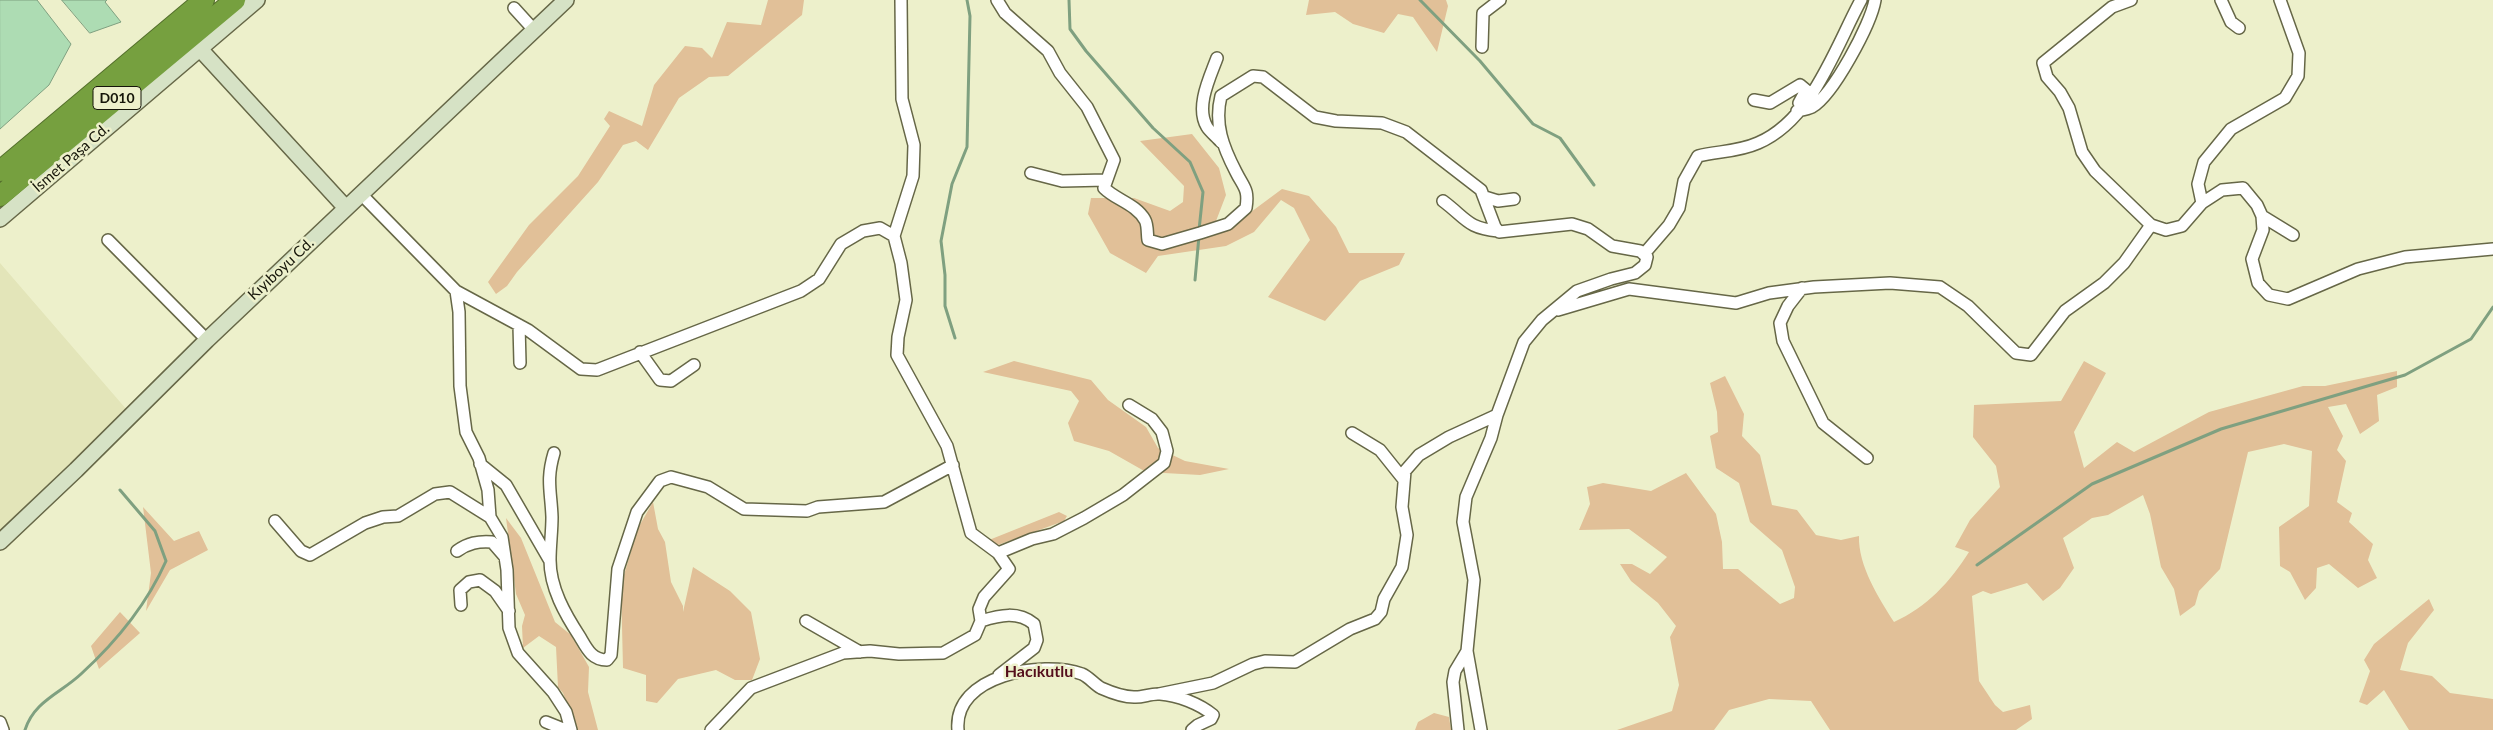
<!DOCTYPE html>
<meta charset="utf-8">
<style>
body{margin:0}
canvas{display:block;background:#edf0cb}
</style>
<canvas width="2493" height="730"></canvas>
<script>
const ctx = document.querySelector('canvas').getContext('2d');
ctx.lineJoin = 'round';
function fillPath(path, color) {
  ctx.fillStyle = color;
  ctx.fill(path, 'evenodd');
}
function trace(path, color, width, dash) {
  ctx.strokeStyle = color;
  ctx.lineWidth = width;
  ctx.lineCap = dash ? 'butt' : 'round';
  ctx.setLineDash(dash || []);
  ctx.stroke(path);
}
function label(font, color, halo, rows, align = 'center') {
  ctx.font = font + ' Lato,sans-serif';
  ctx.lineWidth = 5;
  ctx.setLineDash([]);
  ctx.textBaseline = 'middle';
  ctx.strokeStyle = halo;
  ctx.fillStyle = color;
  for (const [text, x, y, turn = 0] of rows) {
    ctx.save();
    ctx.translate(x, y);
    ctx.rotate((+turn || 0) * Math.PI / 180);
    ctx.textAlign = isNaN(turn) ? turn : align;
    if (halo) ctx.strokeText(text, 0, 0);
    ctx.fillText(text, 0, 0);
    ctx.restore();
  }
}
const built = new Path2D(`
 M0 263 127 410 0 532Z`);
const green = new Path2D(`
 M768 0H804L802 15 728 76 709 77 679 98 648 150 636 141 623 145 598 182 517 272 507 286 496 294 488 282 529 225 578 176 610 126 604 119 609 111 642 126 654 85 685 46 702 48 712 58 727 22 761 25Z
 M1309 0H1446L1448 6 1437 52 1413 17 1398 14 1384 33 1353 24 1335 12 1306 15Z
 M1192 134 1219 168 1226 195 1216 221 1224 232 1282 189 1309 196 1336 227 1349 253H1405L1399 265 1360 281 1325 321 1268 297 1310 240 1294 208 1281 200 1254 232 1226 246 1158 256 1146 273 1110 253 1088 214 1091 198H1134L1170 211 1183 202 1184 186 1140 141Z
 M1014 361 1091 380 1108 400 1146 427 1158 448 1185 461 1229 469 1200 475 1146 472 1109 451 1074 441 1068 423 1079 401 1071 391 983 372Z
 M2084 361 2106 373 2074 432 2084 468 2117 442 2134 452 2209 412 2303 386H2325L2397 371V387L2377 395 2379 421 2360 434 2346 404 2328 407 2343 436 2337 450 2346 461 2337 502 2352 513 2349 522 2373 544 2368 560 2377 578 2358 588 2329 564 2317 568 2316 588 2305 600 2290 572 2280 566 2279 527 2309 506 2312 451 2284 444 2248 452 2220 569 2199 591 2195 605 2180 616 2174 589 2161 567 2150 514 2143 495 2108 515 2092 518 2063 538 2074 568 2060 588 2043 601 2027 583 1991 594 1983 591 1972 596 1979 681 1995 705 2003 712 2030 705 2032 719 2016 730H1830L1811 701 1769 699 1729 710 1714 730H1617L1672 711 1679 685 1670 637 1676 626 1658 603 1631 581 1620 564H1632L1650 574 1667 557 1629 529 1579 530 1590 504 1587 487 1603 483 1651 491 1686 473 1716 514 1722 542 1723 569H1738L1780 604 1794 598 1795 587 1782 550 1750 522 1739 483 1716 468 1710 436 1718 432 1717 412 1710 383 1725 376 1744 414 1742 436 1760 455 1772 505 1797 510 1816 535 1841 540 1859 536C1858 566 1879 598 1894 622 1927 607 1950 582 1969 552L1955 547 1970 520 2000 487 1996 466 1973 437 1974 405 2061 401Z
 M653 502 658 529 665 542 671 582 683 606V612L693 567 730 591 751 612 760 659 752 680H735L716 670 678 679 657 703 646 701V675L623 668 621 585 638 528Z
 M143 507 174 541 199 531 208 550 170 570 146 611 151 573Z
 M1059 512 1067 516 1064 521 995 546 989 540Z
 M506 518 521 538 555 622 571 635 589 667 588 692 598 730H577L563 693 558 687 556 647 539 636 523 648 522 626 525 615 516 594Z
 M2429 599 2434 610 2408 643 2400 670 2432 676 2450 693 2493 699V730H2409L2384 690 2367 705 2359 702 2370 671 2364 660 2374 644Z
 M120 612 140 633 99 669 91 646Z
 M1434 713 1449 717 1451 730H1415L1418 722Z`);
const water = new Path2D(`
 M0 0H37L71 44 49 85 0 129Z
 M62 0H107L105 2 121 22 90 33Z`);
const stream = new Path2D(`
 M1069 0 1070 29 1086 51 1153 128 1190 162 1203 192 1199 230
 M1420 0 1480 61 1533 124 1560 138 1594 185
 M1195 280 1199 236
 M955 338 945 306V275L941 241 952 184 967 147 970 16 967 0
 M1977 565 2092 484 2221 429 2405 375 2471 339 2493 307
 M25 730C34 701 61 693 81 674 116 642 147 604 166 561L155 531 120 490`);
const street = new Path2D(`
 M997 0 1005 13 1048 51 1060 73 1087 107 1114 160 1104 188C1116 200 1136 204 1145 220 1148 225 1147 235 1148 240L1162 244 1200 233 1228 224 1246 208C1249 189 1244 188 1236 172 1223 147 1214 124 1221 96L1253 76 1263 77 1315 117 1336 121 1382 123 1406 132 1481 190 1495 227 1499 232 1572 224 1588 229 1612 246 1640 251 1647 257 1645 265 1635 273 1611 279 1577 291 1542 320 1524 342 1497 415 1449 437 1419 455 1405 471 1402 507 1407 535 1402 567 1384 599 1381 612 1375 619 1350 629 1295 662 1265 661 1253 664 1213 683 1159 694
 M2131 0 2112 7 2043 63 2047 77 2060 92 2069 108 2082 152 2095 171 2151 225 2166 230 2182 226 2202 203 2222 190 2243 188 2257 205 2262 216 2263 230 2252 259 2258 283 2269 295 2288 299 2358 269 2405 257 2493 249
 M2221 0 2231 22 2239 28
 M514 8 534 30
 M1482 47 1483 13 1500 0
 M1217 58C1210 77 1195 107 1207 127 1210 132 1217 137 1221 142
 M1754 100 1770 103 1800 85 1806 90 1799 103
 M1797 111C1802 110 1808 109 1812 107 1833 95 1871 24 1875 0
 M1031 173 1062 181 1106 180
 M361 194 456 291 459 312 460 386 466 432 479 458 488 490 490 517 502 537 507 570 509 628 518 653 553 692 566 712 571 730
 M1485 197 1498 201 1514 199
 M1443 201C1467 219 1467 228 1498 231
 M2202 203 2198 184 2204 162 2231 129 2285 98 2298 76 2299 53 2280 0
 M2262 216 2293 235
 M108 240 207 340
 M1644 254 1669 225 1679 208 1684 181 1698 156C1718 151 1738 152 1758 143 1812 120 1835 48 1861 0
 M1802 288 1788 306 1780 323 1783 341 1823 423 1867 458
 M456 291 528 330 581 369 597 370 801 291 819 279 841 244 863 231 880 228 894 236
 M1558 310 1629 289 1736 303 1769 293 1814 287 1890 283 1940 287 1968 306 2016 353 2031 355 2065 311 2104 283 2124 263 2151 225
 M519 325 520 363
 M640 352 660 380 671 381 694 365
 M1352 433 1380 450 1404 480
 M554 453C546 480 551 491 552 517 552 532 550 545 550 560 550 588 565 614 580 637 587 649 592 660 607 660L611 655 618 569 637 512 660 481 671 477 708 487 744 509 807 511 818 507 884 502 953 465
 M480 464 506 485 550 561
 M275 521 301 551 310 555 365 523 383 517 398 516 435 494 450 492 490 517
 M457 551C468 543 478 541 492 542L505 557
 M998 553 1032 539 1053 534 1084 518 1123 495 1164 463 1167 451 1162 432 1152 419 1129 405
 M461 605 460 590 469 582 480 580 495 591 509 611
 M806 621 860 652
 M981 621C1000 615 1018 611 1034 624L1037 640 1034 648 999 675
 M1467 651 1481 730
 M0 722 3 730
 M546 722 566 730
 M711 730 751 688 843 653 870 651 899 654 943 653 975 635 981 621 979 609 984 597 1009 569 998 553 971 533 947 446 897 355 898 337 906 300 901 263 894 236 913 176 914 145 902 99 901 0
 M958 730C953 675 1042 660 1082 674 1089 677 1094 684 1101 688 1110 692 1124 697 1134 697 1142 698 1151 693 1160 694 1177 695 1200 704 1213 715L1211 719 1198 725 1192 730
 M1458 730 1453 682 1455 671 1467 651 1474 580 1463 522 1466 497 1491 438 1497 415`);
const secondary = new Path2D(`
 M200 49 346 208
 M0 219 257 0
 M0 542 76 470 207 340 566 0`);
const highway = new Path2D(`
 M0 171 204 0
 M0 196 235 0`);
const shields = [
 [117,98,48]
];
const shieldNames = [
 ["D010",117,98]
];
const streetNames = [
 ["İsmet Paşa Cd.",71,158,-41],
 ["Kıyıboyu Cd.",281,269,-43]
];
const neighbourhoodNames = [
 ["Hacıkutlu",1039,672]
];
fillPath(built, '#e3e5b9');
fillPath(green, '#e1c098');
fillPath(water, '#addcb3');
trace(water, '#7fa080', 1);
trace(stream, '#7fa080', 3);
trace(street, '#666747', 14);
trace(secondary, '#666747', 18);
trace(highway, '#546f2c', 22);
trace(street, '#fff', 11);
trace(secondary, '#d6e2c5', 15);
trace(highway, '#76a03f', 20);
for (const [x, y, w] of shields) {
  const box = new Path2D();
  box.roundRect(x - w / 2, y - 11.5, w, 23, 4);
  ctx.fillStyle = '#edf0cb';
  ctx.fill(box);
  trace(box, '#151509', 1);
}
label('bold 14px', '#151509', null, shieldNames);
label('15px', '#151509', '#edf0cb', streetNames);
label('bold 16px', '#540e1c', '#edf0cb', neighbourhoodNames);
</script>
